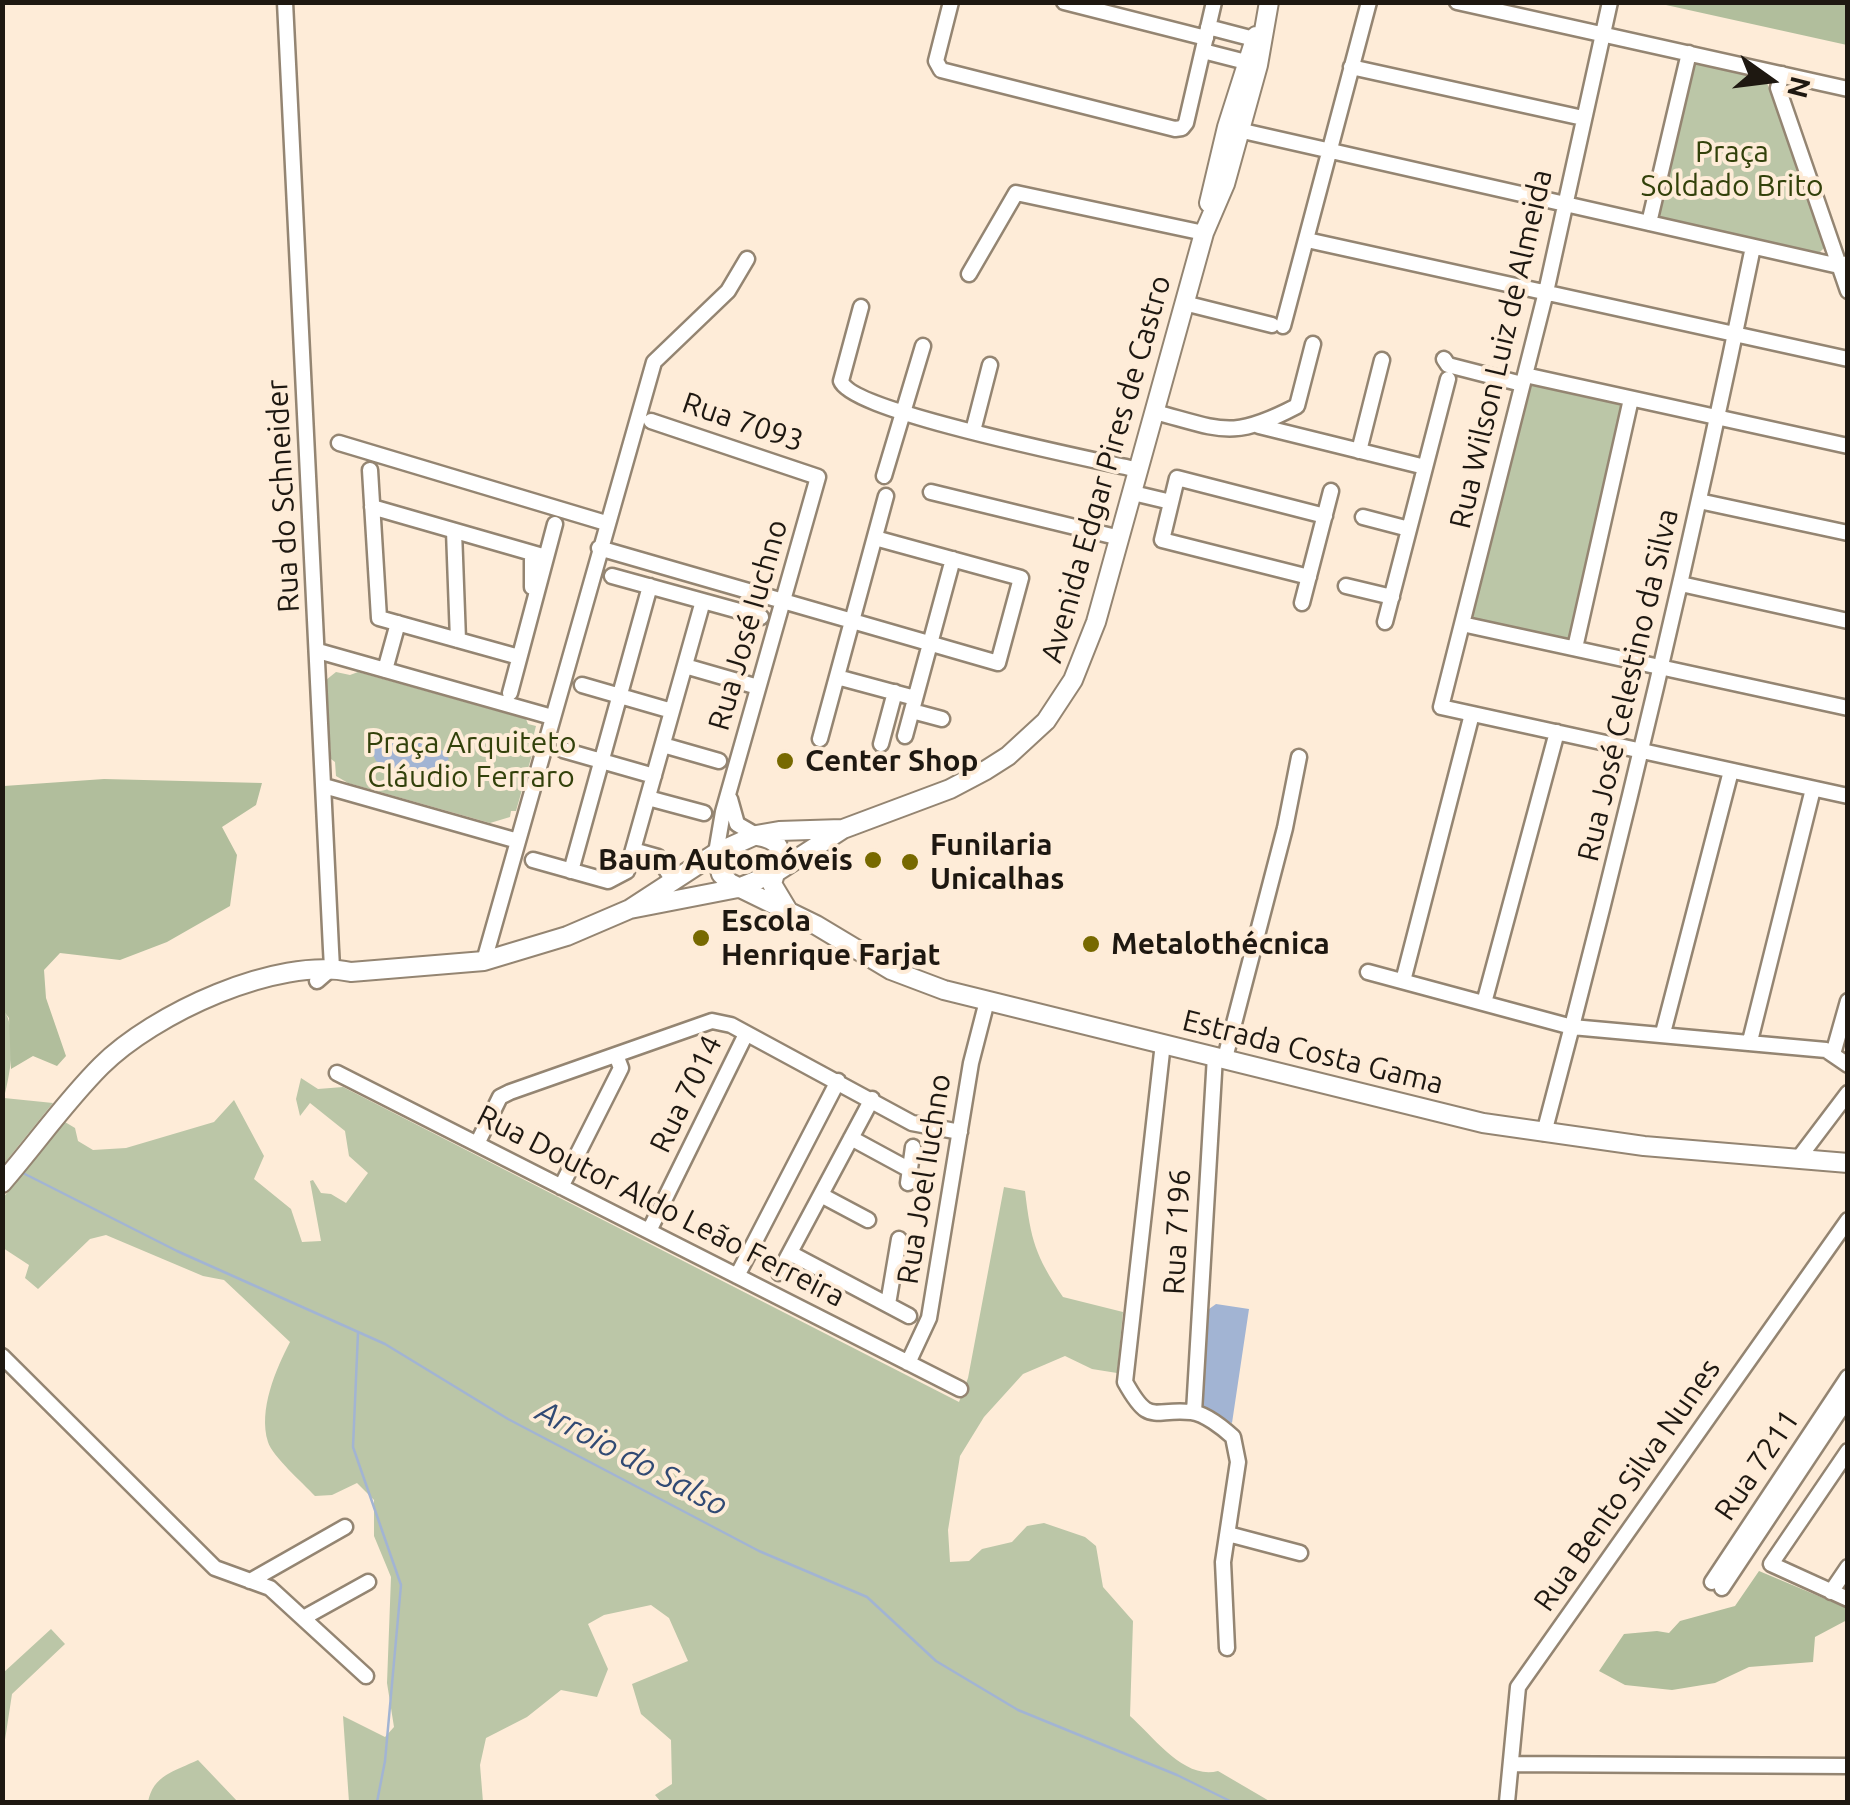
<!DOCTYPE html>
<meta charset="utf-8">
<style>
body{margin:0}
#map{position:relative;width:1850px;height:1805px;overflow:hidden;background:#feecd8;font-family:Ubuntu,sans-serif}
canvas{display:block}
.frame{position:absolute;inset:0;border:5px solid #1e1811;pointer-events:none}
.north{position:absolute;left:1720px;top:30px;width:100px;height:100px;-webkit-text-stroke:8px #feecd8;paint-order:stroke;rotate:104deg;font-size:28px;font-weight:700;line-height:40px;text-align:center;color:#1e1811}
.north::after{content:'';display:block;margin:auto;width:35px;height:45px;background:#1e1811;clip-path:polygon(50% 0,100% 100%,50% 72%,0 100%)}
</style>
<div id="map">
<canvas width="1850" height="1805"></canvas>
<div class="frame"></div>
<div class="north">N</div>
</div>
<script>
const ctx = document.querySelector('canvas').getContext('2d');
ctx.lineJoin = 'round';
function fillPath(path, color) {
  ctx.fillStyle = color;
  ctx.fill(path, 'evenodd');
}
function trace(path, color, width, dash) {
  ctx.strokeStyle = color;
  ctx.lineWidth = width;
  ctx.lineCap = dash ? 'butt' : 'round';
  ctx.setLineDash(dash || []);
  ctx.stroke(path);
}
function label(font, color, halo, rows, align = 'center') {
  ctx.font = font + ' Ubuntu,sans-serif';
  ctx.lineWidth = 8;
  ctx.setLineDash([]);
  ctx.textBaseline = 'middle';
  ctx.strokeStyle = halo;
  ctx.fillStyle = color;
  for (const [text, x, y, turn = 0] of rows) {
    ctx.save();
    ctx.translate(x, y);
    ctx.rotate((+turn || 0) * Math.PI / 180);
    ctx.textAlign = isNaN(turn) ? turn : align;
    if (halo) ctx.strokeText(text, 0, 0);
    ctx.fillText(text, 0, 0);
    ctx.restore();
  }
}
const green = new Path2D(`
 M1693 63 1766 80 1827 245 1818 254 1658 216Z
 M1530 382 1624 402 1571 642 1469 618Z
 M336 672 350 675 358 672 526 719 528 724 536 726 534 734 537 737 516 811H511L510 817 490 823 348 783 336 776 335 762 331 759 326 680Z
 M3 1009C19 1031 10 1073 4 1098L53 1103 3 1165Z
 M301 1078 318 1089 343 1087 959 1402 968 1378 1004 1187 1025 1191C1031 1241 1035 1255 1063 1297L1123 1312 1117 1373 1092 1369 1065 1356 1023 1374 984 1417 960 1456 948 1530 950 1562 969 1561 982 1549 1012 1542 1027 1526 1044 1523 1085 1537 1096 1546 1103 1587 1133 1621 1130 1716C1154 1737 1184 1780 1218 1771L1271 1802H661L655 1795 672 1784 671 1740 641 1714 632 1684 688 1661 669 1618 651 1605 604 1615 588 1624 608 1669 597 1697 561 1690 527 1717 486 1738 480 1765 483 1802H349L343 1716 385 1737 394 1727 387 1683 391 1577 374 1536V1500L357 1483 332 1495 315 1496C303 1483 272 1456 268 1442 258 1410 276 1369 290 1342L224 1280 203 1276 106 1235 90 1239 38 1289 25 1278 29 1265 3 1248 2 1199 65 1122 75 1128 78 1141 93 1150 126 1148 214 1122 234 1100 264 1156 254 1179 291 1209 302 1242 321 1241 310 1181 313 1180 321 1193 331 1194 346 1203 368 1173 349 1156 345 1131 310 1103 300 1116 296 1099Z
 M51 1629 65 1644 12 1694 3 1753V1673Z
 M198 1760 238 1802H148C153 1775 175 1771 198 1760Z`);
const forest = new Path2D(`
 M1657 3H1847V45Z
 M104 779 262 783 256 805 222 827 237 855 230 906 167 942 120 960 60 953 44 970 46 998 66 1056 57 1066 33 1056 11 1069 9 1018 2 1009 3 783 4 786Z
 M1759 1571 1847 1608V1620L1815 1637 1813 1662 1749 1667 1715 1683 1672 1690 1625 1685 1599 1671 1624 1634 1657 1631 1669 1633 1680 1621 1735 1606Z`);
const water = new Path2D(`
 M382 739C406 740 436 737 449 759 434 777 395 771 376 761L372 752 373 742Z
 M1216 1304 1249 1309 1232 1423 1217 1418 1198 1401 1209 1309Z`);
const stream = new Path2D(`
 M21 1172 177 1251 385 1344 508 1419 759 1551 867 1597 936 1661 1018 1710 1177 1775 1232 1802
 M358 1333 353 1447 401 1585 385 1761 377 1802`);
const minor = new Path2D(`
 M285 2 331 949 332 968 317 981
 M951 2 936 61 941 70 1175 129 1182 128 1186 123 1214 2
 M1064 2 1206 38
 M1457 2 1848 89
 M1610 2 1546 292 1441 707 1848 796
 M1208 27 1254 39
 M1203 51 1246 62
 M1351 67 1583 118
 M1782 74 1778 88 1848 291
 M1234 129 1839 266 1848 263
 M1649 223 1689 53
 M1307 240 1848 359
 M969 274 1016 193 1204 233
 M1184 303 1272 325
 M861 307 841 381C852 412 1096 460 1139 470
 M1283 326 1369 2
 M1444 359 1448 365 1522 384
 M1525 375 1848 446
 M1155 412C1223 430 1232 440 1297 406L1313 344
 M651 421 818 477 723 812 716 853
 M1259 426 1425 467
 M973 431 990 365
 M339 443 606 523
 M1359 451 1382 360
 M370 470 379 618 519 657
 M884 476 923 346
 M931 492 1120 538
 M1133 493 1171 502
 M1699 501 1848 533
 M372 507 546 557
 M1363 517 1409 529
 M454 531 458 640
 M599 548 998 663 1021 578 875 538
 M532 553V587L537 589
 M612 576 761 617
 M1309 577 1162 540 1177 478 1325 516
 M1681 584 1848 621
 M1346 586 1392 597
 M1302 603 1331 491
 M1385 622 1448 379
 M1462 624 1848 708
 M1575 648 1631 399
 M318 651 552 717
 M685 666 758 687
 M385 670 398 623
 M837 677 915 698
 M582 685 672 711
 M510 693 555 524
 M912 711 942 719
 M905 736 953 559
 M820 739 886 496
 M881 744 895 692
 M663 745 719 761
 M563 750 654 776
 M324 786 518 841
 M648 798 704 813
 M730 799 737 824 756 835
 M633 850 658 857 674 882
 M533 860 608 881 627 871 703 601
 M571 871 650 586
 M484 961 654 362 728 291 747 259
 M1368 972 1572 1027 1826 1050 1848 1065
 M1403 981 1472 714
 M1484 1003 1557 732
 M1663 1033 1731 771
 M1750 1041 1813 789
 M1163 1043 1125 1382C1150 1427 1152 1408 1191 1412 1204 1413 1223 1428 1233 1437L1238 1462 1223 1562 1227 1648
 M1833 1054 1848 1001
 M1225 1058 1285 828 1299 757
 M337 1073 960 1389
 M1544 1133C1622 840 1692 545 1753 247
 M851 1138 910 1170
 M477 1144 500 1097 510 1092 712 1021 731 1025 912 1123 960 1132
 M1798 1159 1848 1093
 M908 1183 913 1147
 M561 1187 621 1068 616 1055
 M821 1195 868 1220
 M649 1231 746 1034
 M790 1253 909 1316
 M779 1273 872 1099
 M737 1276 838 1081
 M888 1304 899 1239
 M2 1356 215 1568 270 1588 366 1676
 M908 1363 929 1318 971 1063 987 1001
 M1194 1412 1215 1056
 M1848 1451 1771 1564 1848 1599
 M1228 1534 1300 1553
 M250 1581 345 1527
 M1712 1582 1848 1377
 M1722 1588 1848 1398
 M1831 1592 1848 1567
 M305 1617 368 1582
 M1511 1764 1848 1766
 M1507 1802 1518 1687 1848 1220`);
const major = new Path2D(`
 M1209 203 1227 127 1256 36
 M757 836C792 842 778 861 772 884L787 909
 M716 853 721 874 730 883 816 925 891 970 944 990 1483 1123 1644 1146 1848 1163
 M630 909 738 888 775 873 843 829 950 789 986 770 1008 756 1046 721 1073 680 1096 622 1204 233 1225 184 1258 65 1269 2
 M2 1183C35 1145 65 1102 101 1066 153 1014 277 956 351 972L484 961 567 936 630 909 716 853 756 835 779 831 842 829`);
const markers = [
 [785,761,10,"#776900"],
 [873,860,10,"#776900"],
 [910,862,10,"#776900"],
 [701,938,10,"#776900"],
 [1091,944,10,"#776900"]
];
const parkNames = [
 ["Praça",1732,152],
 ["Soldado Brito",1732,186],
 ["Praça Arquiteto",471,743],
 ["Cláudio Ferraro",471,777]
];
const streetNames = [
 ["Rua Wilson Luiz de Almeida",1501,349,-77],
 ["Rua 7093",743,422,19],
 ["Avenida Edgar Pires de Castro",1106,469,-74],
 ["Rua do Schneider",283,496,-93],
 ["Rua José Iuchno",748,625,-74],
 ["Rua José Celestino da Silva",1628,685,-77],
 ["Estrada Costa Gama",1313,1052,14],
 ["Rua 7014",686,1094,-64],
 ["Rua Joel Iuchno",924,1179,-81],
 ["Rua Doutor Aldo Leão Ferreira",661,1206,27],
 ["Rua 7196",1177,1232,-87],
 ["Rua 7211",1757,1465,-56],
 ["Rua Bento Silva Nunes",1627,1485,-55]
];
const poiNames = [
 ["Center Shop",805,761],
 ["Funilaria",930,845],
 ["Unicalhas",930,879],
 ["Baum Automóveis",853,860,"right"],
 ["Escola",721,921],
 ["Henrique Farjat",721,955],
 ["Metalothécnica",1111,944]
];
const waterNames = [
 ["Arroio do Salso",632,1458,28]
];
fillPath(green, '#bbc6a7');
fillPath(forest, '#b1be9c');
fillPath(water, '#a2b4d3');
trace(stream, '#a2b4d3', 2.5);
trace(minor, '#948572', 19);
trace(major, '#948572', 22);
trace(minor, '#fff', 14);
trace(major, '#fff', 18);
for (const [x, y, r, color] of markers) {
  const dot = new Path2D();
  dot.arc(x, y, r, 0, 2 * Math.PI);
  ctx.fillStyle = color;
  ctx.fill(dot);
  trace(dot, '#feecd8', 4);
}
label('30px', '#32410a', '#feecd8', parkNames);
label('30px', '#1e1811', '#feecd8', streetNames);
label('bold 30px', '#1e1811', '#feecd8', poiNames, 'left');
label('italic 32px', '#314a74', '#feecd8', waterNames);
</script>
